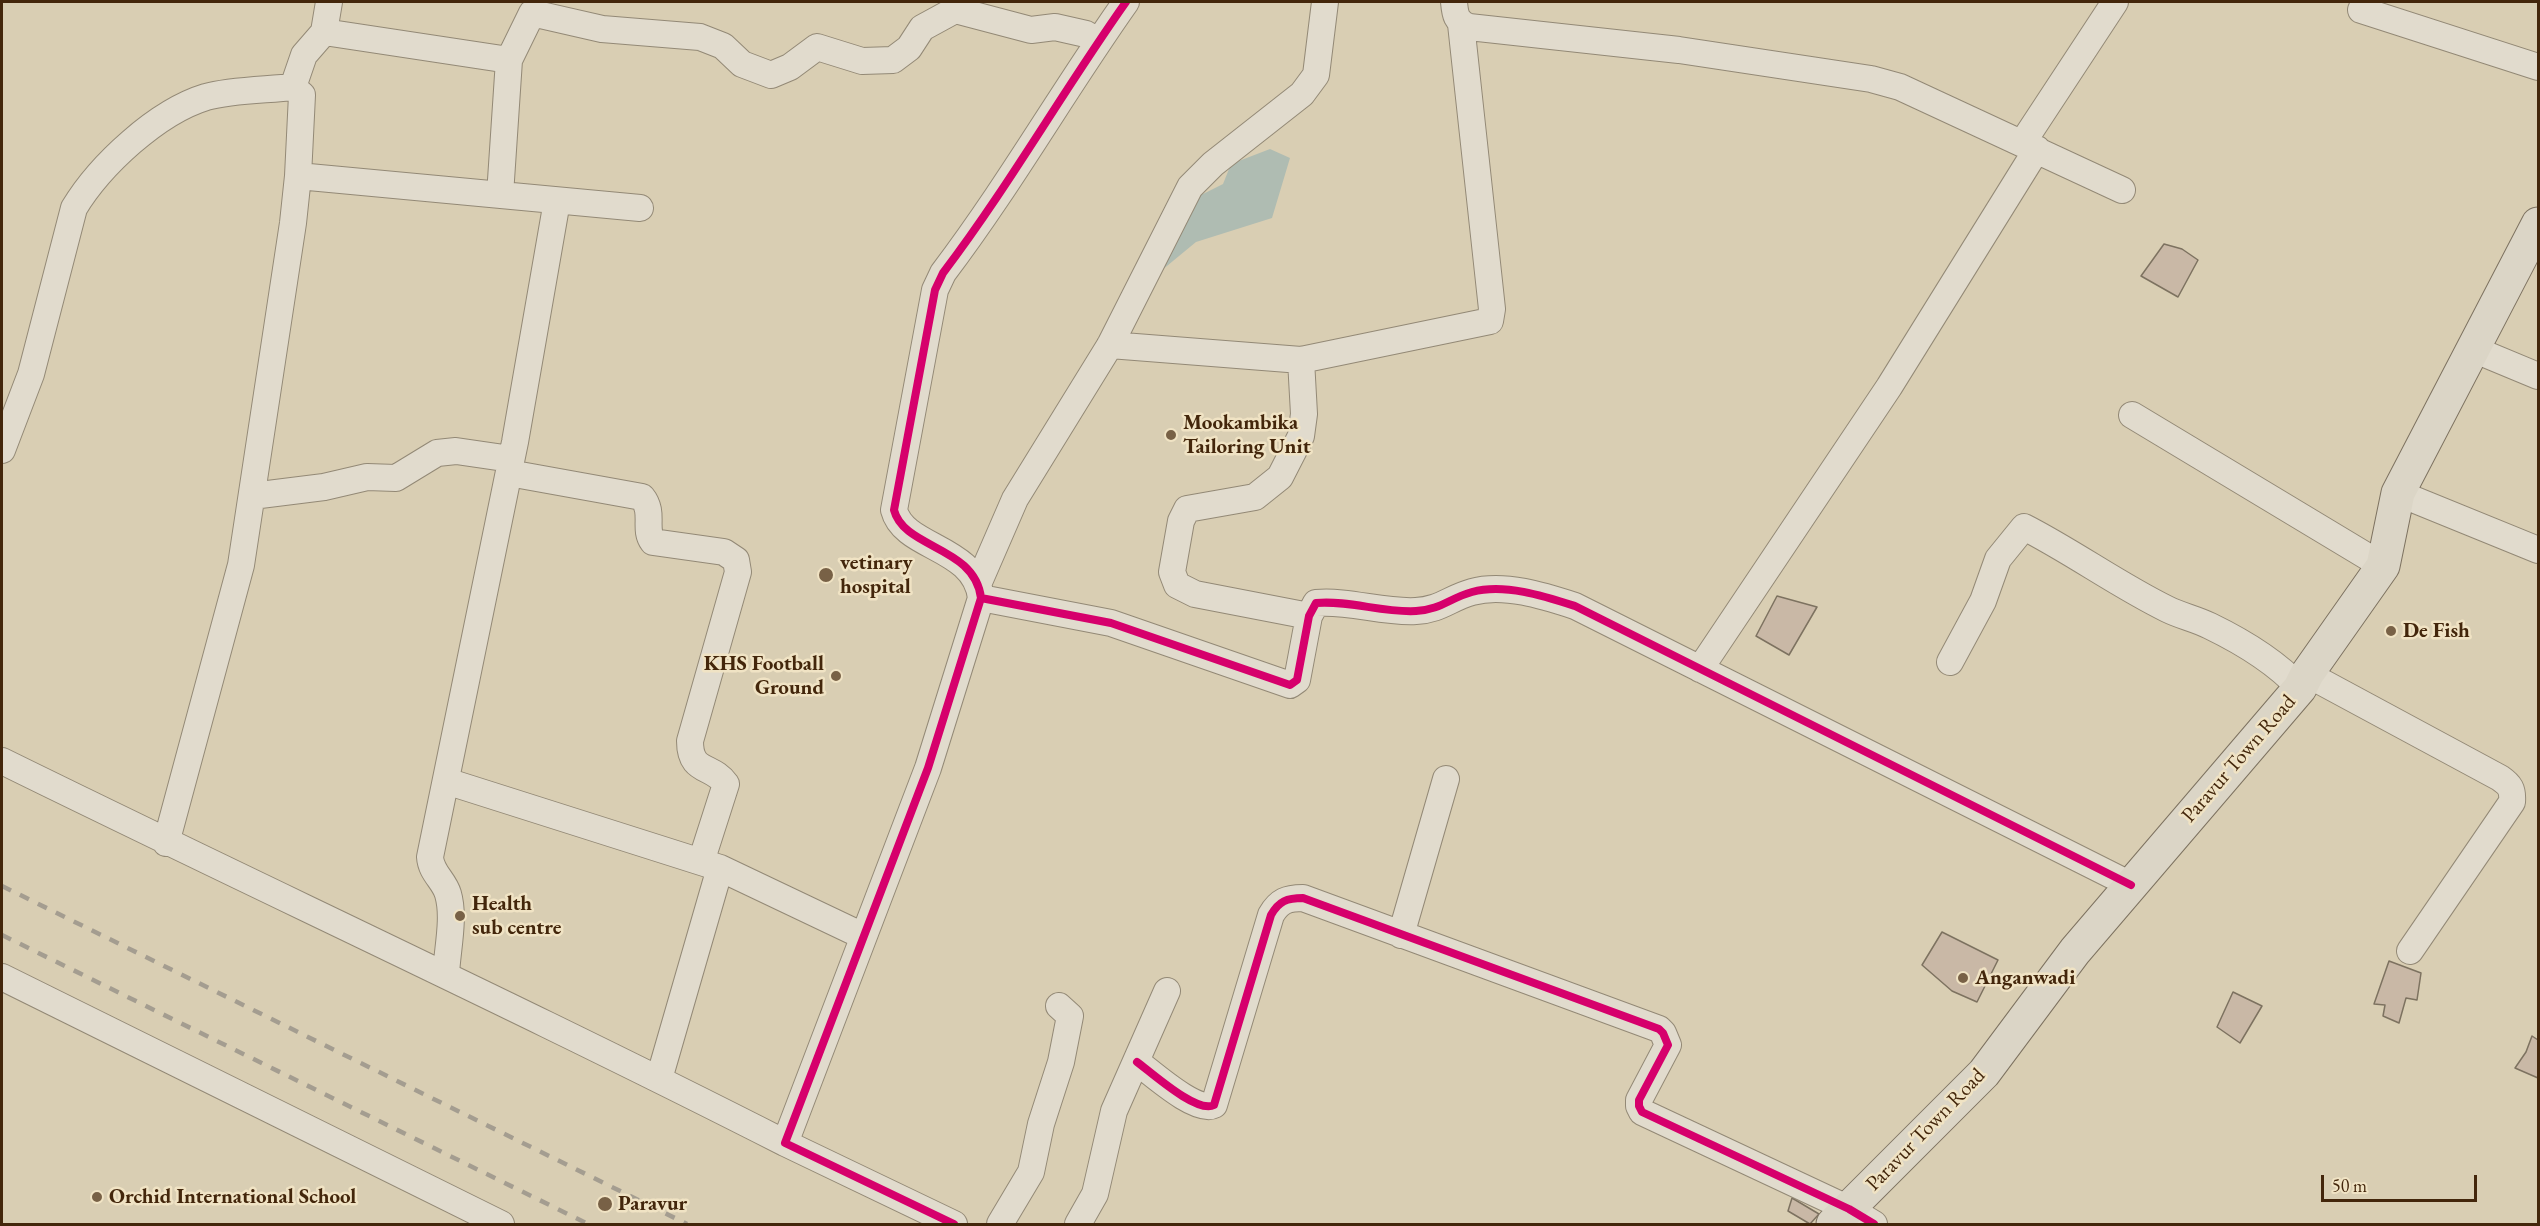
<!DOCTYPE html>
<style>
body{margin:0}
#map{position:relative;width:2540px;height:1226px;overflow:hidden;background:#d9ceb3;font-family:"EB Garamond",serif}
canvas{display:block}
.frame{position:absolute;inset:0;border:3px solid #43260b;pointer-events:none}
.scale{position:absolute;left:2321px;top:1175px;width:156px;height:27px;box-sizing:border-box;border:3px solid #43260b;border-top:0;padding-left:8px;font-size:18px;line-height:21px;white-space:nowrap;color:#43260b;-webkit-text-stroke:4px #f0e3c4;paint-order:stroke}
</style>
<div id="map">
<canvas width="2540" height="1226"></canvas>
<div class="frame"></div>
<div class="scale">50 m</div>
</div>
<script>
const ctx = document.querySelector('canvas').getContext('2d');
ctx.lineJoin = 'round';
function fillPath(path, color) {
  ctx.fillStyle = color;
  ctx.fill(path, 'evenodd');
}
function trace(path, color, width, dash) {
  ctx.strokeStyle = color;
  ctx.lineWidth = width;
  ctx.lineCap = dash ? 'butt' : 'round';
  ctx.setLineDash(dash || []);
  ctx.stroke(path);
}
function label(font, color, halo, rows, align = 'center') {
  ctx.font = font + ' "EB Garamond",serif';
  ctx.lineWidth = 5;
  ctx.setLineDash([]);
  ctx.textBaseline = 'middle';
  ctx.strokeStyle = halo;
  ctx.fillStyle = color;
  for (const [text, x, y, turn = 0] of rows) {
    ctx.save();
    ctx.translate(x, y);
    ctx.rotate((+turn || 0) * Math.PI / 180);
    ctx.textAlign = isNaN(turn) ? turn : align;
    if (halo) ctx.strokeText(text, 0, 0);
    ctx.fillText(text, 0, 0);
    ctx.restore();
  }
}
const water = new Path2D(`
 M1270 149 1290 158 1272 218 1196 242 1156 275 1199 196 1223 184 1231 164Z`);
const building = new Path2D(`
 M2164 244 2182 249 2198 260 2178 297 2141 276Z
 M1777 596 1817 607 1789 655 1756 636Z
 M1942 932 1998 960 1977 1002 1952 991 1922 965Z
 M2389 961 2421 973 2417 1000 2406 998 2399 1023 2383 1016 2385 1005 2374 1004Z
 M2233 992 2262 1006 2240 1043 2217 1027Z
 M2532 1036 2538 1040V1078L2515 1068 2526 1052Z
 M1792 1198 1819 1214 1810 1224 1788 1211Z`);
const minor = new Path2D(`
 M329 2 324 32 509 60 532 13 602 29 700 37 723 46 742 64 771 75 790 67 817 47 862 61 893 60 909 48 922 28 955 10 1031 30 1055 27 1086 34 1098 41
 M1454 2C1455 14 1456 22 1469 27L1679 50 1871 79 1900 87 2122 190
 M2361 10 2538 67
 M2023 142 2115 2
 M298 176 640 208
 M500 195 509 60
 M1110 345 1301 360 1490 321 1492 309 1461 24
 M2473 349 2538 376
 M1301 360 1304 414 1301 436 1280 477 1255 497 1187 509 1181 521 1172 572 1177 585 1195 594 1309 616
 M2132 415 2383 566
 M2 450 31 374 74 208C100 165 157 112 206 97 231 90 267 90 293 87L304 55 324 32
 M509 473 642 497C655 513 643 529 653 542L724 552 736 560 738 572 690 741C690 774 712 764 726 784L701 862
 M2398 493 2538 550
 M252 496 324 487 367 477 396 478 437 453 456 451 511 459
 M979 582 1015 499 1110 345 1190 187 1213 164 1302 94 1316 75 1325 2
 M981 598 1111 623 1290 685 1297 680 1309 616 1316 603C1349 600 1383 613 1416 611 1440 610 1450 598 1472 592 1504 583 1544 596 1575 606L2131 885
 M1950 662 1983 601 1998 559 2024 527C2073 552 2118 585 2167 609 2181 616 2196 619 2210 626 2243 642 2275 661 2300 688
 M1700 669 1889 387 2037 149
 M2307 674 2500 778C2510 785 2513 789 2512 802L2410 951
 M2 761C262 889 526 1011 785 1143
 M446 781 720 868 863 936
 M166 843 241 565 293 223 298 176 302 95 293 87
 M1401 935 1446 779
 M446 975C447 950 455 918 448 894 444 880 431 873 430 857L515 442 557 201
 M2 977 501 1224
 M1137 1062C1152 1073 1197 1114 1214 1105L1271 915C1279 901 1287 898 1303 898L1659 1029 1663 1033 1668 1045 1639 1100V1106L1642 1112 1849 1209 1874 1224
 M659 1079 720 868
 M954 1224 785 1143 928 768 981 598C975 546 904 549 894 510L935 290 943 273C1009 186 1063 91 1126 2
 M1000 1224 1031 1172 1041 1124 1061 1062 1070 1016 1059 1006
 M1078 1224 1095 1194 1114 1111 1167 991`);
const major = new Path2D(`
 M1833 1224 1984 1073 2075 951 2300 688 2307 674 2383 566 2398 493 2538 224`);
const rail = new Path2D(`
 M2 886 687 1224
 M2 935 588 1224`);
const cycleway = new Path2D(`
 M981 598 1111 623 1290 685 1297 680 1309 616 1316 603C1349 600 1383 613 1416 611 1440 610 1450 598 1472 592 1504 583 1544 596 1575 606L2131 885
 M1137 1062C1152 1073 1197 1114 1214 1105L1271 915C1279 901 1287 898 1303 898L1659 1029 1663 1033 1668 1045 1639 1100V1106L1642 1112 1849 1209 1874 1224
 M954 1224 785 1143 928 768 981 598C975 546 904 549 894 510L935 290 943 273C1009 186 1063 91 1126 2`);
const markers = [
 [1171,435,6,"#786146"],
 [826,575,8,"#786146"],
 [2391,631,6,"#786146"],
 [836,676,6,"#786146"],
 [460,916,6,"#786146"],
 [1963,978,6,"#786146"],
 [97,1197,6,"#786146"],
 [605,1204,8,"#786146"]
];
const poiNames = [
 ["Mookambika",1183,423],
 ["Tailoring Unit",1183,447],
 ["vetinary",840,563],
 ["hospital",840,587],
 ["De Fish",2403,631],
 ["KHS Football",824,664,"right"],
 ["Ground",824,688,"right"],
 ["Health",472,904],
 ["sub centre",472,928],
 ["Anganwadi",1975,978],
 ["Orchid International School",109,1197],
 ["Paravur",618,1204]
];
const streetNames = [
 ["Paravur Town Road",2239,759,-49],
 ["Paravur Town Road",1926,1130,-46]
];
fillPath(water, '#afbcb2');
fillPath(building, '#c9b8a6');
trace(building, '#7d7260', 1.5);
trace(minor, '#938976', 28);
trace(major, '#7d7260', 35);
trace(minor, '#e1dbcd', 26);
trace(major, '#dbd5c6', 33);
trace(rail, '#a49d90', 4.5, [10, 10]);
trace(cycleway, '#d6006c', 8);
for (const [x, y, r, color] of markers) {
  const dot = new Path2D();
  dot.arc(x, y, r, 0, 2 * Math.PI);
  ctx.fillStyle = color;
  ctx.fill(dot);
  trace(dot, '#f0e3c4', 2);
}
label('bold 21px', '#43260b', '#f0e3c4', poiNames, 'left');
label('21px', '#43260b', '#f0e3c4', streetNames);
</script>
